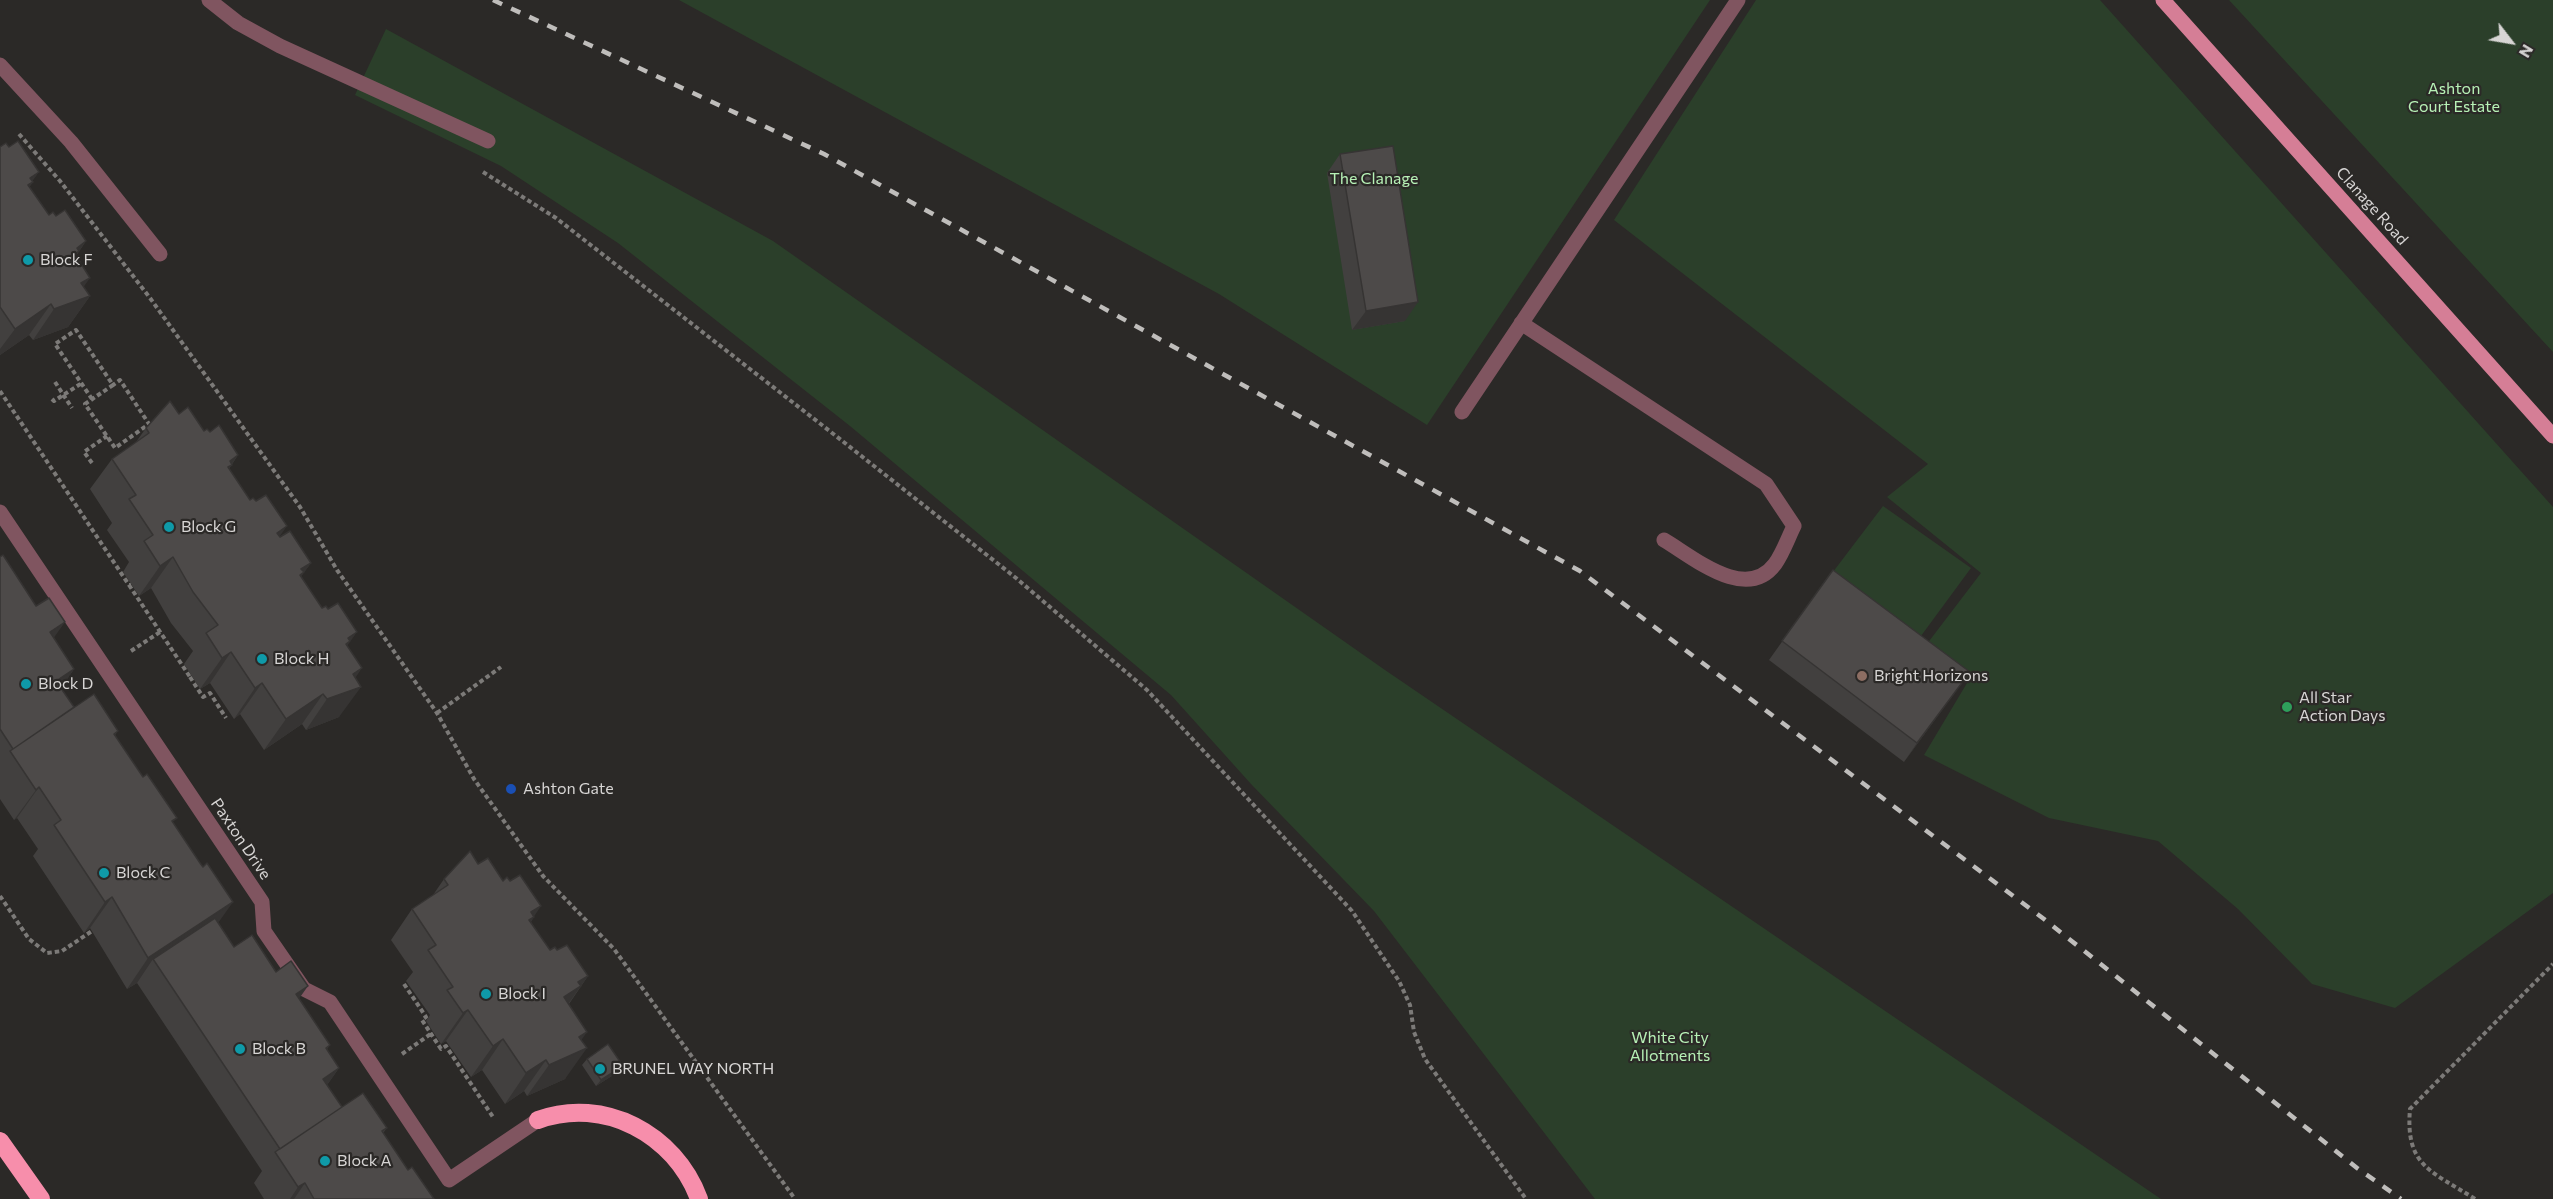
<!DOCTYPE html>
<style>
body{margin:0}
#map{position:relative;width:2553px;height:1199px;overflow:hidden;background:#2b2927;font-family:Commissioner,sans-serif}
canvas{display:block}
.north{position:absolute;left:2481px;top:12px;width:60px;height:60px;-webkit-text-stroke:4px #2b2927;paint-order:stroke;rotate:121deg;font-size:16px;font-weight:700;line-height:24px;text-align:center;color:#d7d5d4}
.north::after{content:'';display:block;margin:auto;width:21px;height:27px;background:#d7d5d4;clip-path:polygon(50% 0,100% 100%,50% 72%,0 100%)}
</style>
<div id="map">
<canvas width="2553" height="1199"></canvas>
<div class="north">N</div>
</div>
<script>
const ctx = document.querySelector('canvas').getContext('2d');
ctx.lineJoin = 'round';
function fillPath(path, color) {
  ctx.fillStyle = color;
  ctx.fill(path, 'evenodd');
}
function trace(path, color, width, dash) {
  ctx.strokeStyle = color;
  ctx.lineWidth = width;
  ctx.lineCap = dash ? 'butt' : 'round';
  ctx.setLineDash(dash || []);
  ctx.stroke(path);
}
function label(font, color, halo, rows, align = 'center') {
  ctx.font = font + ' Commissioner,sans-serif';
  ctx.lineWidth = 4.5;
  ctx.setLineDash([]);
  ctx.textBaseline = 'middle';
  ctx.strokeStyle = halo;
  ctx.fillStyle = color;
  for (const [text, x, y, turn = 0] of rows) {
    ctx.save();
    ctx.translate(x, y);
    ctx.rotate((+turn || 0) * Math.PI / 180);
    ctx.textAlign = isNaN(turn) ? turn : align;
    if (halo) ctx.strokeText(text, 0, 0);
    ctx.fillText(text, 0, 0);
    ctx.restore();
  }
}
const green = new Path2D(`
 M679 0H1710L1427 425 1219 294Z
 M1756 0H2100L2553 507V893L2395 1008 2312 984 2238 909 2158 841 2049 818 1924 755 1967 683 1920 653 1981 573 1887 497 1928 464 1614 220Z
 M2229 0H2553V352Z
 M386 29 773 241 1385 670 2161 1199H1595L1374 911 1251 784 1171 695 850 426 618 243 501 166 355 95Z
 M1883 506 1971 568 1907 655 1820 589Z`);
const path = new Path2D(`
 M19 134 60 181 150 298 300 507 337 570 437 713 474 779 543 876 614 949 795 1199
 M483 172 556 218 836 436 1016 578 1147 690 1352 911 1399 981 1410 1005 1414 1032 1425 1059 1526 1199
 M55 382 72 408
 M0 391 129 585H131
 M52 399 54 401 82 383
 M92 399 55 344 76 330 113 385 85 404 115 448 149 424 120 380 113 385
 M92 463 84 452 107 436
 M129 585 190 677 192 676
 M131 651 160 632
 M190 677 203 697 210 693 226 718
 M437 713 501 667
 M0 896 29 939 47 953 62 951 92 931
 M404 984 426 1017 422 1020 441 1049 446 1046 493 1117
 M402 1054 432 1033
 M2475 1199C2432 1171 2405 1167 2410 1109L2553 964`);
const lane = new Path2D(`
 M209 0 238 23 280 46 488 141
 M0 65 71 142 160 254
 M1521 323 1766 484 1794 526C1788 538 1783 553 1775 564 1746 603 1693 557 1664 540
 M1462 412 1738 0`);
const street = new Path2D(`
 M0 512 262 902 264 931 304 989 330 1002 449 1180 538 1120`);
const primary = new Path2D(`
 M2163 0 2553 436`);
const highway = new Path2D(`
 M538 1120C604 1096 675 1134 699 1199
 M0 1141 41 1199`);
const rail = new Path2D(`
 M493 0 824 154 1580 571 2044 919 2357 1168 2401 1199`);
const wall = new Path2D(`
 M0 147 32 182H33L29 187 49 215 56 216 86 241 76 256 83 287 90 296 68 327 33 340 29 335 0 355Z
 M1340 154 1405 321 1352 330 1327 173Z
 M179 414 204 431 210 432 238 455 229 469 250 500 280 537 311 563 301 576 347 646 355 678 339 717 306 730 302 724 264 750 240 714 234 719 210 683 200 689 184 664 193 651 171 623 151 588 139 596 123 572 129 562 107 530 112 523 90 489 112 459 136 442 146 428Z
 M0 557 74 669 61 688 74 707 118 731 115 735 173 823 218 923 234 947 276 972 299 999 330 1045 327 1049 339 1068 327 1085 342 1107 387 1128 383 1133 408 1170 434 1199H264L254 1183 262 1171 137 983 127 989 90 928 84 933 33 856 38 849 17 818 14 820 0 799Z
 M1833 570 1956 691 1904 762 1769 660Z
 M478 864 503 881 534 916 531 922 550 950H557L588 976 569 1004 582 1040 565 1079 527 1096 524 1091 505 1104 482 1070 471 1077 446 1041 441 1044 426 1021 430 1015 406 981 413 972 391 940 412 909 433 895 444 879Z
 M587 1059 623 1066 618 1072 596 1086 582 1065Z`);
const shadedWall = new Path2D(`
 M39 172 31 183 33 182 11 213 30 178Z
 M86 241 79 251 58 282 77 248Z
 M90 278 72 303 90 296 68 327 33 340 54 309 81 283Z
 M1418 302 1405 321 1352 330 1366 311Z
 M51 304 29 335 0 355V349L15 329Z
 M238 455 210 496 230 461Z
 M287 526 265 557 277 533Z
 M173 557 151 588 139 596 160 566Z
 M311 563 282 603 301 569Z
 M65 622 48 646 50 632Z
 M357 632 335 663 348 638Z
 M231 652 210 683 200 689 222 658Z
 M362 668 345 693 361 687 339 717 306 730 327 699 353 674Z
 M74 669 58 693 56 681Z
 M1970 672 1956 691 1904 762 1917 743Z
 M262 683 240 714 234 719 255 688Z
 M323 694 302 724 264 750 286 719Z
 M39 787 17 818 14 820 36 790Z
 M112 897 90 928 84 933 105 902Z
 M233 902 211 933 153 959 137 983 127 989 148 958Z
 M541 906 533 918 534 917 513 948 531 912Z
 M588 976 559 1017 564 997 578 982Z
 M308 986 291 1010 296 994Z
 M468 1010 446 1041 441 1044 463 1013Z
 M587 1032 571 1055 587 1048 565 1079 527 1096 549 1065 579 1037Z
 M503 1039 482 1070 471 1077 493 1046Z
 M546 1060 524 1091 505 1104 526 1073Z
 M623 1066 618 1072 596 1086 601 1080Z
 M339 1068 322 1092 323 1079Z
 M305 1183 294 1199H290L298 1187Z`);
const building = new Path2D(`
 M18 141 39 172 30 178 33 182 28 185 49 215 53 212 56 216 65 210 86 241 77 248 79 251 75 254 90 278 81 283 90 296 54 309 51 304 15 329 0 307V147L6 143 9 147Z
 M1393 146 1418 302 1366 311 1340 154Z
 M170 401 179 414 188 407 204 431 207 429 210 432 219 425 238 455 230 461 232 465 228 467 250 500 253 498 256 501 266 495 287 526 277 533 280 537 290 531 311 563 301 569 304 572 300 575 322 608 326 606 328 609 338 603 357 632 348 638 350 641 346 644 362 668 353 674 361 687 327 699 323 694 286 719 262 683 255 688 231 652 222 658 206 633 218 625 193 592 173 557 160 566 144 541 153 535 129 499 136 495 112 459 149 433 146 428Z
 M3 555 36 606 49 598 65 622 50 632 74 669 56 681 74 707 13 749 0 729V557Z
 M1833 570 1970 672 1917 743 1782 641Z
 M94 694 118 731 114 734 143 777 147 774 177 818 172 821 200 863 203 867 207 863 233 902 148 958 112 897 105 902 54 825 61 820 39 787 36 790 10 751Z
 M470 851 478 864 488 858 503 881 507 877 510 881 520 875 541 906 531 912 534 917 529 920 550 950 555 947 557 950 567 945 588 976 578 982 581 986 564 997 587 1032 579 1037 587 1048 549 1065 546 1060 526 1073 503 1039 493 1046 468 1010 463 1013 447 990 453 987 428 950 436 945 412 909 448 885 444 879Z
 M215 918 234 947 252 935 276 972 291 961 308 986 296 994 330 1045 326 1048 339 1068 323 1079 342 1107 280 1149 153 959Z
 M608 1044 623 1066 601 1080 587 1059Z
 M363 1093 387 1128 382 1131 408 1170 412 1167 434 1199H314L305 1183 298 1187 275 1152Z`);
const markers = [
 [28,260,6,"#0f9aa8"],
 [169,527,6,"#0f9aa8"],
 [262,659,6,"#0f9aa8"],
 [1862,676,6,"#8d6e63"],
 [26,684,6,"#0f9aa8"],
 [2287,707,6,"#2e9e5b"],
 [511,789,6,"#1a4fb4"],
 [104,873,6,"#0f9aa8"],
 [486,994,6,"#0f9aa8"],
 [240,1049,6,"#0f9aa8"],
 [600,1069,6,"#0f9aa8"],
 [325,1161,6,"#0f9aa8"]
];
const parkNames = [
 ["Ashton",2454,89],
 ["Court Estate",2454,107],
 ["The Clanage",1374,179],
 ["White City",1670,1038],
 ["Allotments",1670,1056]
];
const streetNames = [
 ["Clanage Road",2372,206,48],
 ["Paxton Drive",241,839,56]
];
const poiNames = [
 ["Block F",40,260],
 ["Block G",181,527],
 ["Block H",274,659],
 ["Bright Horizons",1874,676],
 ["Block D",38,684],
 ["All Star",2299,698],
 ["Action Days",2299,716],
 ["Ashton Gate",523,789],
 ["Block C",116,873],
 ["Block I",498,994],
 ["Block B",252,1049],
 ["BRUNEL WAY NORTH",612,1069],
 ["Block A",337,1161]
];
fillPath(green, '#2b3f2a');
trace(path, '#7c7a78', 4, [4.5, 3]);
trace(lane, '#805560', 15);
trace(street, '#805560', 15);
trace(primary, '#d57e96', 15);
trace(highway, '#f78eab', 18);
trace(rail, '#bfbdbb', 4.5, [10, 10]);
fillPath(wall, '#42403f');
fillPath(shadedWall, '#363433');
fillPath(building, '#4d4a49');
trace(building, '#363433', 1.5);
for (const [x, y, r, color] of markers) {
  const dot = new Path2D();
  dot.arc(x, y, r, 0, 2 * Math.PI);
  ctx.fillStyle = color;
  ctx.fill(dot);
  trace(dot, '#2b2927', 2);
}
label('16px', '#b7f1b6', '#2b2927', parkNames);
label('16px', '#d7d5d4', '#2b2927', streetNames);
label('16px', '#d7d5d4', '#2b2927', poiNames, 'left');
</script>
